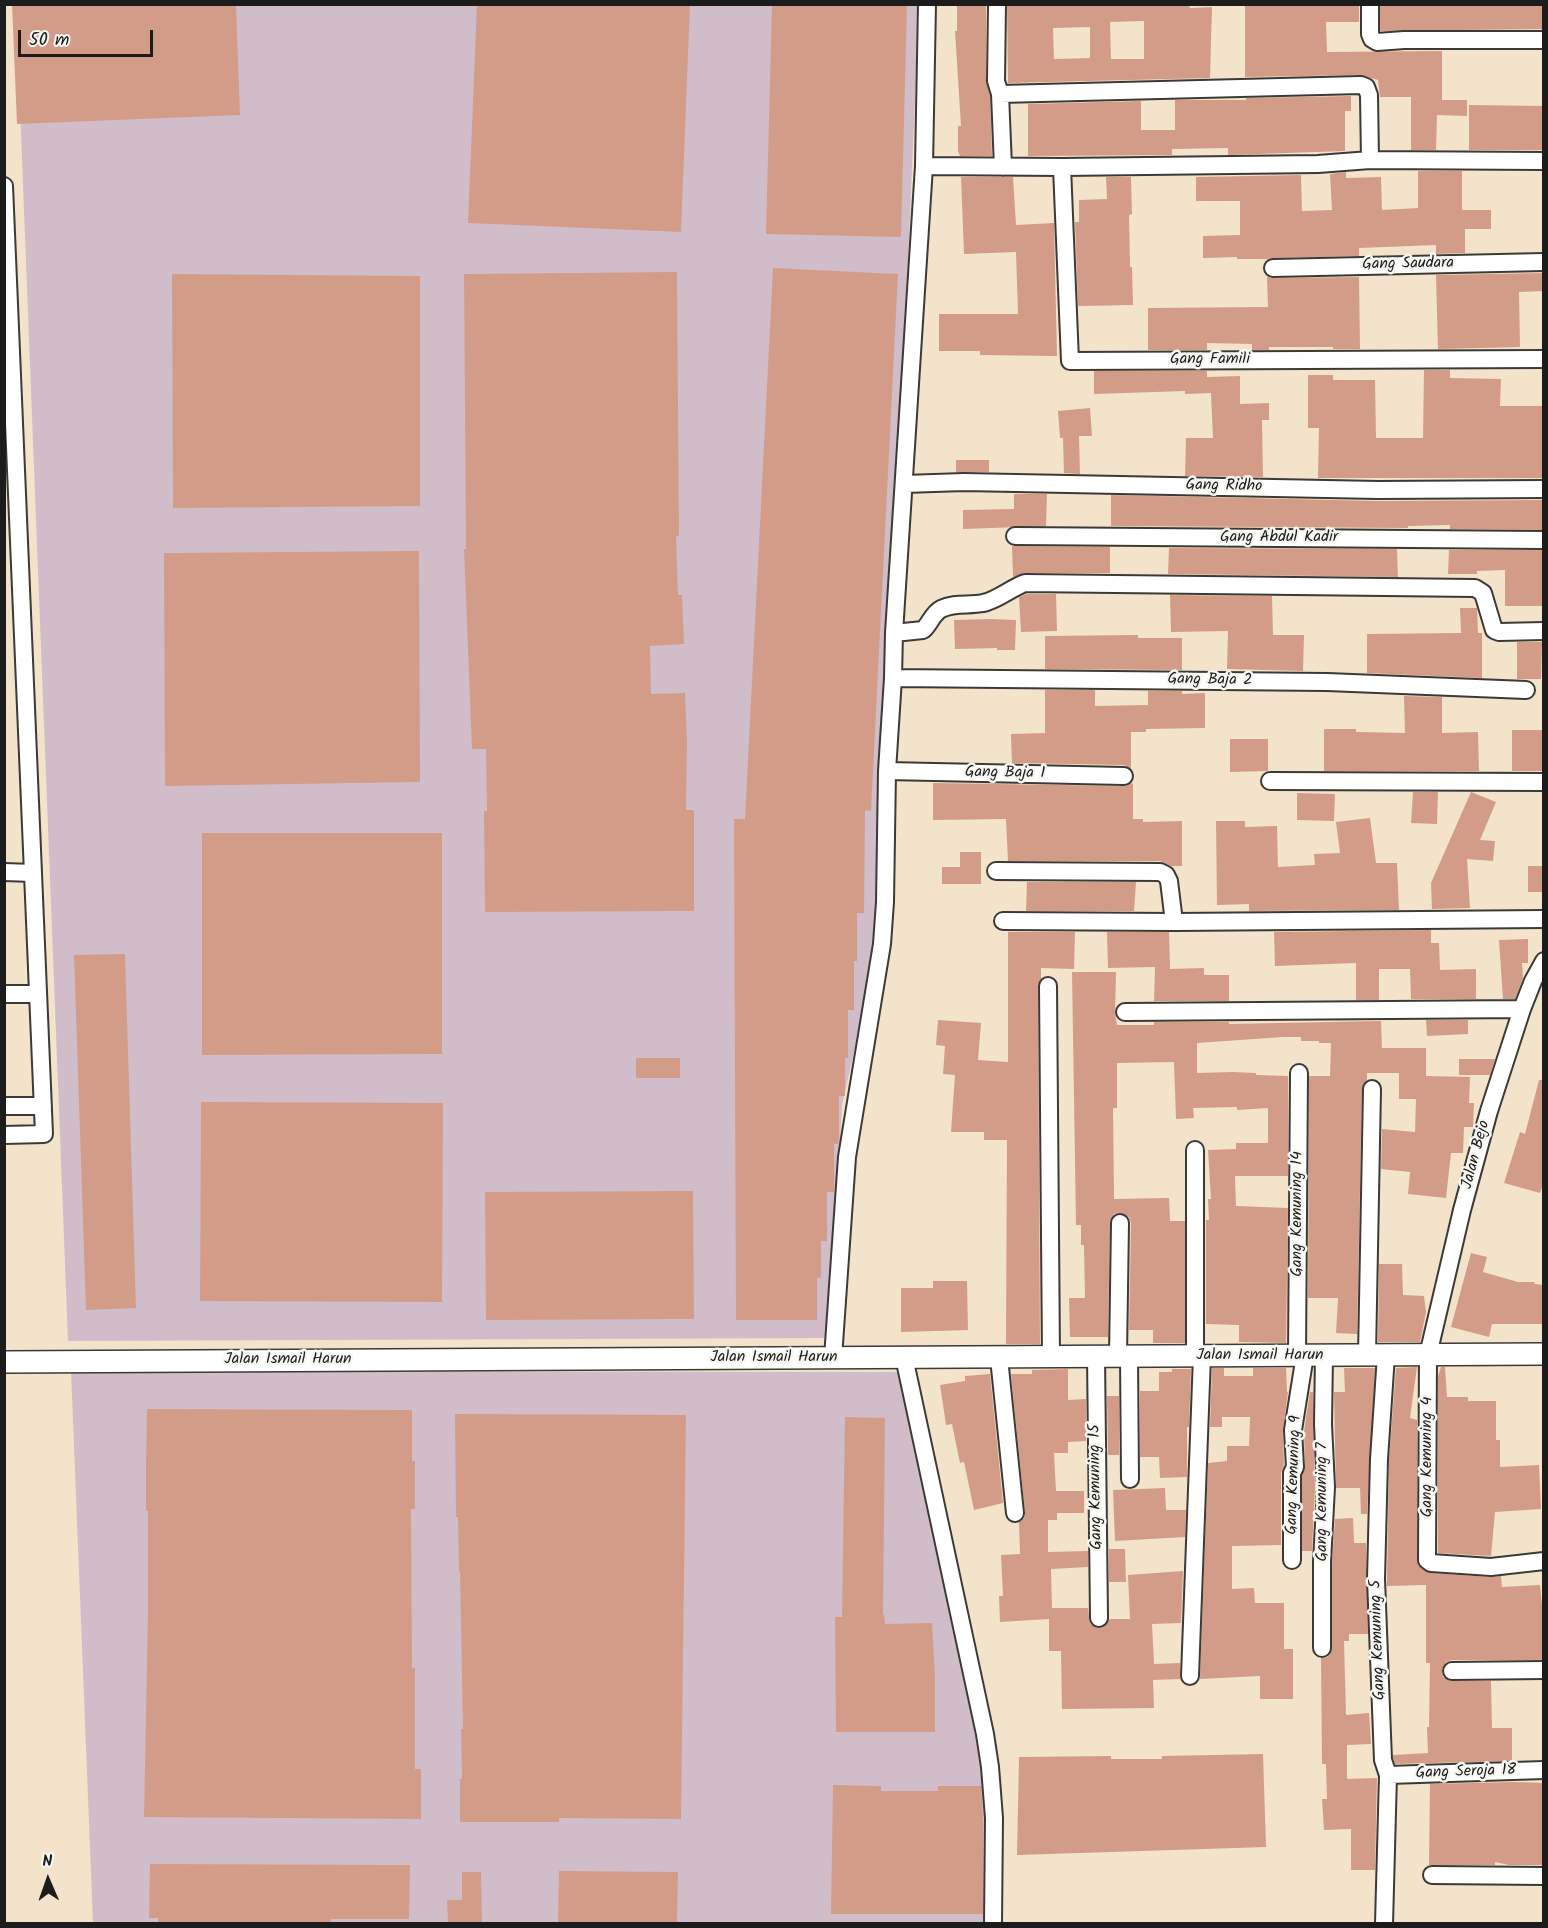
<!DOCTYPE html>
<style>
body{margin:0}
#map{position:relative;width:1548px;height:1928px;overflow:hidden;background:#f2e3ca;font-family:Kalam,sans-serif}
canvas{display:block}
.frame{position:absolute;inset:0;border:6px solid #1c1c1c;pointer-events:none}
.north{position:absolute;left:18px;top:1850px;width:60px;height:60px;-webkit-text-stroke:4px #f6f6f2;paint-order:stroke;rotate:358deg;font-size:16px;font-weight:700;line-height:24px;text-align:center;color:#1c1c1c}
.north::after{content:'';display:block;margin:auto;width:21px;height:27px;background:#1c1c1c;clip-path:polygon(50% 0,100% 100%,50% 72%,0 100%)}
.scale{position:absolute;left:18px;top:30px;width:135px;height:27px;box-sizing:border-box;border:3px solid #1c1c1c;border-top:0;padding-left:8px;font-size:18px;line-height:21px;white-space:nowrap;color:#1c1c1c;-webkit-text-stroke:4px #f6f6f2;paint-order:stroke}
</style>
<div id="map">
<canvas width="1548" height="1928"></canvas>
<div class="frame"></div>
<div class="north">N</div>
<div class="scale">50 m</div>
</div>
<script>
const ctx = document.querySelector('canvas').getContext('2d');
ctx.lineJoin = 'round';
function fillPath(path, color) {
  ctx.fillStyle = color;
  ctx.fill(path, 'evenodd');
}
function trace(path, color, width, dash) {
  ctx.strokeStyle = color;
  ctx.lineWidth = width;
  ctx.lineCap = dash ? 'butt' : 'round';
  ctx.setLineDash(dash || []);
  ctx.stroke(path);
}
function label(font, color, halo, rows, align = 'center') {
  ctx.font = font + ' Kalam,sans-serif';
  ctx.lineWidth = 5;
  ctx.setLineDash([]);
  ctx.textBaseline = 'middle';
  ctx.strokeStyle = halo;
  ctx.fillStyle = color;
  for (const [text, x, y, turn = 0] of rows) {
    ctx.save();
    ctx.translate(x, y);
    ctx.rotate((+turn || 0) * Math.PI / 180);
    ctx.textAlign = isNaN(turn) ? turn : align;
    if (halo) ctx.strokeText(text, 0, 0);
    ctx.fillText(text, 0, 0);
    ctx.restore();
  }
}
const industrial = new Path2D(`
 M16 5H919L879 941 842 1105 830 1338 68 1341Z
 M71 1371 902 1372 993 1773V1923H93Z`);
const building = new Path2D(`
 M12 4H236L240 115 17 124Z
 M477 4H690L681 232 468 223Z
 M772 4H907L901 237 766 234Z
 M957 4H986V81L990 96 992 156H960L958 151V126H961L955 31H957Z
 M1007 4 1189 5 1190 8 1212 7 1210 78 1008 83ZM1144 21V59H1111L1110 22ZM1090 27V58L1054 59 1053 28Z
 M1245 4H1359V22H1326L1327 52 1442 51V100H1467V116L1437 115 1436 150H1411V97H1380L1378 80 1361 75 1245 77Z
 M1380 4H1544V29L1380 31Z
 M1351 96V111H1345V151L1228 155V148L1172 149V155L1028 156V104L1141 101V130H1175V100H1246V98Z
 M1469 105 1544 106V150H1469Z
 M1418 171H1462V210H1491V229H1465V253L1436 254V245L1359 248V256L1273 258 1267 259H1237V257L1203 258V236L1240 235V201H1196V177L1301 175 1302 211 1332 210 1330 174 1346 172V178L1381 177 1382 210 1418 208Z
 M961 177H1013L1016 225 1054 223 1057 356 980 355V351H939V314H1018L1016 252 964 254Z
 M1106 177H1131L1132 214 1129 215 1130 267H1132L1133 305 1078 306 1075 222H1079V200L1107 199Z
 M773 268 898 274 871 811 865 810 864 913H857V961H854V1010H848V1058H845V1096H839V1139L838 1144H834V1192H827V1241H821V1278H817V1320H736L734 819H745Z
 M677 272 679 536H676L678 595H682L684 644 650 646 651 694 685 693 687 742 686 810H694V911L485 912 484 811H487L486 749H472L464 549H466L464 274Z
 M1544 273V291L1519 292 1520 347 1438 349 1436 275Z
 M172 274 420 276V506L173 508Z
 M1267 277 1273 278 1359 277 1360 349H1333V347H1269V350H1252V344L1207 343V350H1148V308L1268 307Z
 M1424 370H1450V378L1501 379 1500 406H1544V478H1318L1319 428H1308V375H1333V380H1375L1376 438H1423Z
 M1094 371H1207V377L1240 376V404L1269 403V420H1262L1263 477 1185 476 1186 438H1213L1211 393 1185 394V391L1094 394Z
 M1090 408 1092 436H1079L1080 474 1064 473 1063 438H1060L1058 411Z
 M956 460H989V472H956Z
 M1014 494H1047L1046 526 963 529V510L1014 509Z
 M1111 495 1378 501 1544 500V530L1450 529V525L1408 526V528L1111 526Z
 M1012 546 1110 547V573H1025L1013 577Z
 M1169 548 1397 549 1398 577 1170 574H1168Z
 M1449 550H1544V606H1505V570L1477 571V574H1448Z
 M419 551 420 782 165 786 164 553Z
 M1027 594H1056L1057 631 1021 632 1019 597Z
 M1170 595 1272 596 1273 635H1304L1303 671 1227 669 1228 631 1171 632Z
 M1460 608H1477L1478 633H1482V678L1367 673V634L1461 633Z
 M991 619 1016 620 1015 650H997V648L955 649 954 620Z
 M1138 635V638H1182V670L1045 669V636Z
 M1517 642H1542L1541 679H1517Z
 M1045 690H1095V706L1148 705V691H1182V694L1205 693V728L1146 729V732H1131V769L1124 765 1012 763 1011 734 1045 733Z
 M1404 696 1442 697V733L1478 732 1479 771H1324V729H1356V732L1405 733Z
 M1512 730H1544V771H1512Z
 M1230 739H1268V771L1230 772Z
 M933 783 1124 786 1133 783V819H1143V822L1182 821V866H1171L1160 861H1008L1006 819 933 820Z
 M1413 792H1438L1437 824 1411 823Z
 M1471 792 1496 802 1480 840 1495 841 1493 861 1467 859 1470 908 1432 909 1431 883Z
 M1297 793 1335 794 1334 821 1297 820Z
 M1370 818 1376 863H1397L1399 910 1249 911V904L1217 905 1216 821H1245V827L1277 826 1278 867 1315 865 1314 854 1340 853 1336 822Z
 M202 833H442V1054L202 1055Z
 M960 852H981V884H942V867H960Z
 M1528 866H1544V892H1528Z
 M1027 882H1136L1134 911H1026Z
 M1431 930V943H1439L1440 970 1476 969V999H1411L1410 969H1379V1000H1356V963L1275 966 1274 932Z
 M1008 932H1075L1074 969 1041 968V979L1038 986 1040 1344H1006L1007 1140H984V1132H951L955 1075 943 1074 945 1046 936 1045 938 1020 981 1023 978 1060 1008 1062Z
 M1107 932H1169L1170 969 1204 968V975H1229V1001H1154L1155 967 1108 968Z
 M1528 939V963H1522L1523 978 1515 999H1503L1499 940Z
 M125 954 136 1308 86 1310 74 955Z
 M1072 972H1116L1115 1013 1117 1025H1154V1022H1229V1024L1381 1021 1382 1048H1426V1076L1470 1077 1469 1103H1474L1473 1127H1464L1463 1153H1451L1446 1198 1408 1194 1410 1172 1381 1169 1382 1129 1415 1132 1416 1099H1399V1073H1367V1080L1362 1089 1357 1334 1336 1333 1338 1298H1308L1309 1076H1330L1331 1043H1319V1041H1301V1037H1283L1197 1043V1073L1232 1072 1256 1073V1075L1288 1076V1176H1235L1236 1206 1288 1208 1286 1343 1239 1342V1325L1206 1324V1220H1209L1208 1199H1211L1208 1150 1236 1149V1143H1268V1108L1237 1110V1107L1193 1108 1194 1118 1176 1119 1174 1062 1117 1063V1108H1113L1114 1199 1169 1198 1170 1221H1185V1343H1153V1330H1129L1131 1223 1129 1217 1121 1213 1114 1214 1110 1223 1108 1337H1070L1069 1298H1085L1084 1245H1081V1225H1076Z
 M1426 1020H1468V1034L1427 1036Z
 M636 1058H680V1078H636Z
 M1459 1059H1495L1490 1075H1459Z
 M1539 1080H1544V1181L1540 1193 1504 1183 1520 1132 1525 1134Z
 M201 1102 443 1103 442 1302 200 1301Z
 M693 1191 694 1319 486 1320 485 1192Z
 M1471 1253 1487 1257 1483 1272 1518 1282H1534L1535 1284 1544 1285V1324H1492L1489 1337 1451 1327Z
 M1379 1264H1402L1403 1295 1424 1296 1426 1312 1420 1342H1378Z
 M933 1281H967L968 1330 901 1332V1288H933Z
 M1417 1367 1410 1418 1417 1420 1418 1565 1430 1573 1490 1577 1501 1576 1502 1587 1540 1585 1544 1625V1660H1452L1446 1662 1442 1671 1443 1677 1452 1681H1491L1492 1728H1512V1761L1395 1764 1393 1758V1755L1428 1753 1427 1727H1429L1430 1663H1426V1585L1387 1586V1579L1389 1459 1396 1368Z
 M1441 1367H1445L1447 1397H1468V1401H1496V1440H1500V1467L1539 1465 1541 1509 1495 1512 1491 1556 1438 1553V1376Z
 M1212 1368H1224V1376H1253V1368H1286L1287 1392H1288L1283 1430 1284 1465 1281 1473V1545L1232 1546V1589L1254 1588 1255 1603H1284V1649H1293V1699H1260V1676L1200 1679 1208 1463 1227 1461V1446H1249L1250 1417H1222V1427H1210Z
 M1344 1368H1375L1367 1514H1361L1360 1488H1336L1334 1392H1345Z
 M1068 1369V1400L1086 1399V1441L1068 1442V1453H1054L1056 1491H1084V1513H1057V1520H1048V1552L1088 1551V1567L1051 1569 1052 1608H1088L1090 1624 1099 1628 1104 1627 1109 1619H1130L1128 1575 1183 1571 1181 1623 1152 1624 1154 1664 1180 1663V1679L1153 1680 1154 1708 1062 1709 1061 1651H1049V1619L1000 1622 999 1596H1003L1001 1555 1020 1554 1019 1522 1024 1518 1025 1513 1011 1374H1032V1370Z
 M1172 1369H1191L1189 1427H1187V1477L1160 1478 1159 1457H1140V1391H1159V1372H1172Z
 M990 1374 1003 1503 974 1510 964 1462 960 1463 952 1424 946 1425 940 1385 965 1381V1376Z
 M1310 1392H1313L1315 1487 1312 1551H1302V1475L1305 1466 1304 1431Z
 M1107 1396H1119V1455H1108Z
 M147 1409 412 1410V1461H415V1509H411L412 1668H415V1769H421V1819L144 1817 148 1611V1511H146V1463Z
 M455 1414 686 1415 681 1819 559 1818V1822H460V1779H462L461 1729H463L460 1571H459L458 1517H456Z
 M845 1417 885 1418 883 1615H884L885 1624 932 1623 935 1676V1732H836L835 1617H842Z
 M1165 1488 1166 1510H1186L1185 1537 1115 1541 1113 1490Z
 M1353 1518 1354 1543H1366L1368 1634H1349V1641H1344L1346 1715 1369 1713 1371 1744 1347 1745V1779L1377 1778 1375 1870H1351V1829L1324 1830 1322 1799H1327L1326 1764H1322L1321 1658 1328 1657 1332 1648V1562L1335 1519Z
 M1109 1549H1125L1126 1582H1109Z
 M1263 1754 1266 1847 1017 1855 1019 1757 1111 1756V1759H1162V1756Z
 M1513 1782 1544 1783V1865H1509L1495 1862V1865H1429L1430 1784Z
 M833 1785 881 1786V1791H938V1786H981L983 1818V1914H831Z
 M150 1864 410 1865 409 1919H331V1923H158V1918H149Z
 M559 1871 678 1872 677 1923H558Z
 M462 1872H481L482 1923H448L447 1900H462Z`);
const minor = new Path2D(`
 M997 4 996 81 1000 94 1361 85 1366 87 1369 95 1370 160
 M1370 4V34L1372 39 1377 42 1404 40H1544
 M1000 94 1003 167
 M924 166 1062 167 1318 164 1370 160 1544 161
 M1062 167 1070 361 1544 359
 M4 186 44 1134 4 1135
 M1273 268 1544 262
 M904 484 964 482 1378 490 1544 489
 M1015 536 1544 540
 M894 633 923 630C930 624 932 614 941 609 955 602 969 606 983 603 996 601 1011 588 1025 583L1475 588 1483 593 1494 630 1499 632 1544 631
 M893 678 1327 682 1526 690
 M887 771 1124 776
 M1270 781 1544 782
 M996 871 1160 872 1166 875 1169 881 1174 922
 M4 872 33 873
 M1003 921 1174 922 1544 919
 M1544 961 1533 981 1522 1009 1489 1111 1462 1210 1428 1355 1427 1560 1431 1563 1491 1567 1544 1561
 M1048 986 1051 1357
 M4 994H38
 M1125 1012 1522 1009
 M4 1106H43
 M1367 1355 1372 1089
 M1096 1356 1099 1618
 M1118 1356 1120 1223
 M1129 1356 1130 1479
 M1195 1356V1150
 M1297 1356 1299 1073
 M904 1357 985 1734 990 1767 994 1818 993 1924
 M833 1358 847 1157 882 944 885 902 887 771 893 678 894 633 924 166 927 4
 M999 1358 1015 1513
 M1292 1560V1473L1295 1467 1293 1430 1305 1355
 M1322 1648V1562L1326 1487 1323 1424 1324 1355
 M1452 1671 1544 1670
 M1190 1676 1202 1356
 M1388 1775 1544 1770
 M1432 1875 1544 1876
 M1384 1924 1388 1775 1383 1760 1376 1579 1379 1459 1386 1355`);
const tertiary = new Path2D(`
 M4 1362 1544 1354`);
const streetNames = [
 ["Gang Saudara",1408,265,-1],
 ["Gang Famili",1210,360],
 ["Gang Ridho",1224,487,1],
 ["Gang Abdul Kadir",1279,538],
 ["Gang Baja 2",1210,681,1],
 ["Gang Baja 1",1005,774,1],
 ["Jalan Bejo",1477,1155,-75],
 ["Gang Kemuning 14",1298,1214,-90],
 ["Jalan Ismail Harun",1260,1356],
 ["Jalan Ismail Harun",774,1358],
 ["Jalan Ismail Harun",288,1360],
 ["Gang Kemuning 4",1428,1457,-90],
 ["Gang Kemuning 9",1295,1475,-88],
 ["Gang Kemuning 15",1097,1487,-91],
 ["Gang Kemuning 7",1323,1502,-90],
 ["Gang Kemuning 5",1379,1640,-92],
 ["Gang Seroja 18",1466,1773,-2]
];
fillPath(industrial, '#d1bdc9');
fillPath(building, '#d39c89');
trace(minor, '#3c3a36', 20);
trace(tertiary, '#3c3a36', 24);
trace(minor, '#fff', 16);
trace(tertiary, '#fff', 21);
label('16px', '#1c1c1c', '#f6f6f2', streetNames);
</script>
